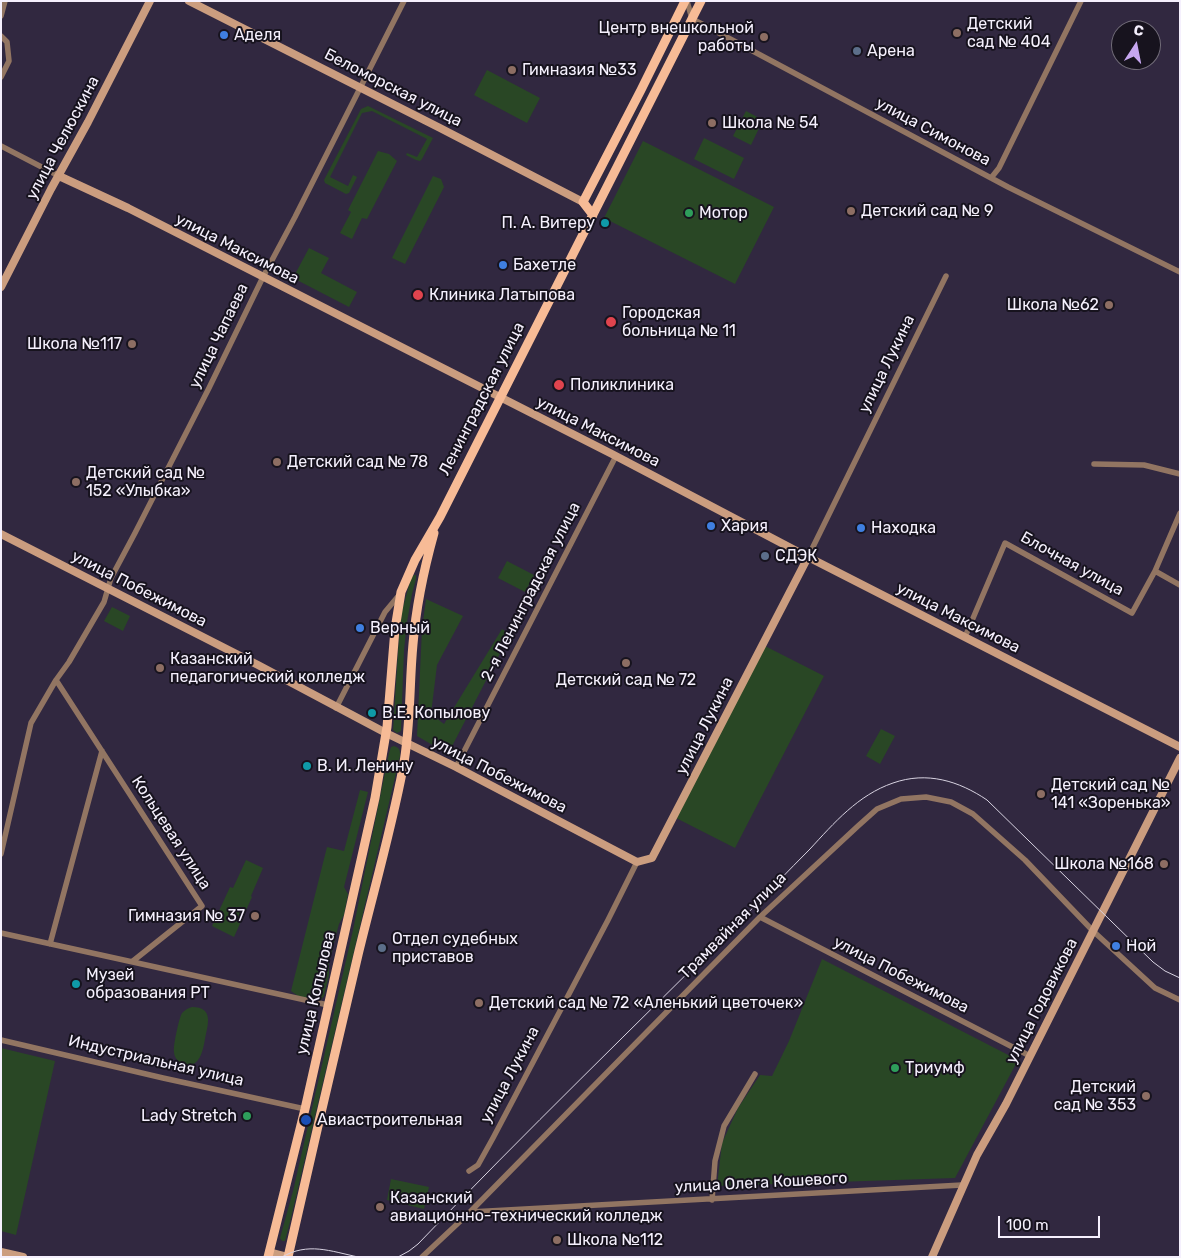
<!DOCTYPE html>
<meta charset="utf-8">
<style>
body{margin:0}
#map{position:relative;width:1181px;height:1258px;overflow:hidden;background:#312840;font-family:Rubik,sans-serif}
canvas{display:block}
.frame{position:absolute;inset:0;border:2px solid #f5f0fd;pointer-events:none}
.north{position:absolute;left:1111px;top:20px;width:50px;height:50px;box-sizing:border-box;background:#17131e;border:1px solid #706b77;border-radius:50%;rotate:11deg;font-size:14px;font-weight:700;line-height:20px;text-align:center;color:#f5f0fd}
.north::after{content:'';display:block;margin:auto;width:18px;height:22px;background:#c6a6f0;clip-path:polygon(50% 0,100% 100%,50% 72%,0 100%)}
.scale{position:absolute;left:998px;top:1216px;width:102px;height:22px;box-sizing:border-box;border:2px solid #f5f0fd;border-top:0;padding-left:6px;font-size:15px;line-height:18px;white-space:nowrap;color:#f5f0fd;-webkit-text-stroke:4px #17131e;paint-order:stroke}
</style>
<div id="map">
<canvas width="1181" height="1258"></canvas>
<div class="frame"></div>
<div class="north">С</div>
<div class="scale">100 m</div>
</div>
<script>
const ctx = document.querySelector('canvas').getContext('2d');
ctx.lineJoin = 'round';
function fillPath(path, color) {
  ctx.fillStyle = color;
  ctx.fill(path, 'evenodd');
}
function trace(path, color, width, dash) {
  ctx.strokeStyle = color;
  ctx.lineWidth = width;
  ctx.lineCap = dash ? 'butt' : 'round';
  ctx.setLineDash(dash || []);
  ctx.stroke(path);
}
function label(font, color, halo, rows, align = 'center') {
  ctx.font = font + ' Rubik,sans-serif';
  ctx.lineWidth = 4;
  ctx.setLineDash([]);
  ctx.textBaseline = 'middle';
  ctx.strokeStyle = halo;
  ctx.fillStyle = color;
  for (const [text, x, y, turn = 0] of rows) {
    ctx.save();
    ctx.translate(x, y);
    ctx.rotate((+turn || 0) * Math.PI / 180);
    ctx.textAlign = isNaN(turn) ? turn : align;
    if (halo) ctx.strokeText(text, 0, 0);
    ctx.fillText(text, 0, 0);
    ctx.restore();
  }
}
const green = new Path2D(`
 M487 70 540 98 527 123 474 95Z
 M368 106 433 138 422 159 420 161 416 160 406 155 407 153 417 157 427 139 372 111 362 113 330 177 348 186 353 175 357 177 349 193 346 194 325 183 324 180 361 109Z
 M746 111 763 120 751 145 733 136Z
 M704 138 744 158 734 179 694 159Z
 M643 141 774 207 735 284 604 218Z
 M378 151 389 154 397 161 367 219 362 218 352 239 340 233 351 212 348 210Z
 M433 176 441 179 444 187 405 264 392 258Z
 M309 248 329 258 321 273 357 292 349 307 293 278Z
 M507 561 534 575 525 592 498 578Z
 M414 575H416V579L412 594 407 622 404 650 401 729V731L397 733 393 730 399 637 402 611 411 578Z
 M426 599 463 616 437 665 431 714 444 724 502 629 510 634 448 754 417 736 422 629Z
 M112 607 130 616 123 631 104 621Z
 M765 646 824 676 735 848 676 818Z
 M881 729 895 736 880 764 866 756Z
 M394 746C400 748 400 750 400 756 364 910 327 1064 291 1218L285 1241H282L280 1238 293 1191 353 930 389 753 391 747Z
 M360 790 368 792 344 887 348 894 344 915 339 924 329 962V975L324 996 320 1001 298 996 291 991 327 847 344 851Z
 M246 860 263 868 251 896 252 897 234 937 212 926 230 887 233 888Z
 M822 959 1018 1060 955 1178 717 1186 722 1143 738 1108 760 1075 772 1076 789 1041Z
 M192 1007C214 1007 208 1024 205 1039 203 1051 199 1070 183 1064 178 1062 174 1057 174 1052 173 1046 179 1018 182 1013 185 1010 188 1008 192 1007Z
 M1 1048 55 1061 16 1235 1 1231Z
 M391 1179 429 1187 424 1209 387 1200Z`);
const street = new Path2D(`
 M687 1 692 19 704 25 1008 187 1180 272
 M1 16 5 1
 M1 36 7 42 9 61 1 77
 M1 146 59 176
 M991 178 999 168 1081 1
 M1094 464 1144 465 1180 474
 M808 557 946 276
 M1155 571 1180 585
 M965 637 1005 543 1132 613 1155 571 1180 513
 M56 680 202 906 133 961
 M336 708 385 612 400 594
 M456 767 616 456
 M1 854 31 723 56 680 69 662 104 602 111 578 135 533 209 388 263 277 295 217 404 1
 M760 917 1030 1056
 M1 933 328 1005
 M50 944 102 751
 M1 1040 163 1078 305 1109
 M469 1171 478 1165 493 1138 608 920 637 862
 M712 1200 715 1161 724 1126 755 1074
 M470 1212 962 1185
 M422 1257 470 1212 760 917 858 826 877 809 901 799 926 797 951 802 973 814 1025 860 1093 931 1155 988 1180 1000`);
const secondary = new Path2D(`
 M189 1 440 128 583 202
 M59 176 128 208 612 454 808 557 1180 747
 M1 287 51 189 88 122 150 1
 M1 534 258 665 386 733 456 767 637 862 652 858 808 557
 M1 1252 23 1257
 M269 1252 288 1257
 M932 1257 977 1155 1006 1104 1180 758`);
const primary = new Path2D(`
 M593 215 583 202 641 90 685 1
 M268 1257 305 1109 375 798 387 727 395 629 401 592 415 560 440 517 701 1
 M288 1257C311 1156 334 1056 358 955 373 893 391 831 403 768 411 727 409 686 413 644 416 607 424 569 434 533`);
const tram = new Path2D(`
 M282 1257C308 1242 330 1251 358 1257
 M398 1257 409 1251 418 1244C525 1132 636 1025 746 915 767 893 788 871 810 849 834 823 858 795 893 783 927 771 959 781 987 800L1153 962 1165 971 1180 978`);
const markers = [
 [957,33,5,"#8d6e63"],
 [224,35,5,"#3f7fe0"],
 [764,37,5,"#8d6e63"],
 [857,51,5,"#5c6f8a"],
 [512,70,5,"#8d6e63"],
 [712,123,5,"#8d6e63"],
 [851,211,5,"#8d6e63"],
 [689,213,5,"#2e9e5b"],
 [605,223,5,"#0f9aa8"],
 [503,265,5,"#3f7fe0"],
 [418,295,6,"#e0444e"],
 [1109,305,5,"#8d6e63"],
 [611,322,6,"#e0444e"],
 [132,344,5,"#8d6e63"],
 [559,385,6,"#e0444e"],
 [277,462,5,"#8d6e63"],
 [76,482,5,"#8d6e63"],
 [711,526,5,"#3f7fe0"],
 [861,528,5,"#3f7fe0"],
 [765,556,5,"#5c6f8a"],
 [360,628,5,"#3f7fe0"],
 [626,663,5,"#8d6e63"],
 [160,668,5,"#8d6e63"],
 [372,713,5,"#0f9aa8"],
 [307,766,5,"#0f9aa8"],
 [1041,794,5,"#8d6e63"],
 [1164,864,5,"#8d6e63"],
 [255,916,5,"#8d6e63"],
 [1116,946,5,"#3f7fe0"],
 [382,948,5,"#5c6f8a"],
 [76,984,5,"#0f9aa8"],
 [479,1003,5,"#8d6e63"],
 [895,1068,5,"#2e9e5b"],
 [1146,1096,5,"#8d6e63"],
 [247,1116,5,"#2e9e5b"],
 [306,1120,6,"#1a4fb4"],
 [380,1207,5,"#8d6e63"],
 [557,1240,5,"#8d6e63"]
];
const poiNames = [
 ["Детский",967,24],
 ["сад № 404",967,42],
 ["Центр внешкольной",754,28,"right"],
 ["работы",754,46,"right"],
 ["Аделя",234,35],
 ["Арена",867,51],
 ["Гимназия №33",522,70],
 ["Школа № 54",722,123],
 ["Детский сад № 9",861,211],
 ["Мотор",699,213],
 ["П. А. Витеру",595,223,"right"],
 ["Бахетле",513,265],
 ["Клиника Латыпова",429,295],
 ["Школа №62",1099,305,"right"],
 ["Городская",622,313],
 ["больница № 11",622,331],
 ["Школа №117",122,344,"right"],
 ["Поликлиника",570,385],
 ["Детский сад № 78",287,462],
 ["Детский сад №",86,473],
 ["152 «Улыбка»",86,491],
 ["Хария",721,526],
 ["Находка",871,528],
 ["СДЭК",775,556],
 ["Верный",370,628],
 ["Казанский",170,659],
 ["педагогический колледж",170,677],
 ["Детский сад № 72",626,680,"center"],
 ["В.Е. Копылову",382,713],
 ["В. И. Ленину",317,766],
 ["Детский сад №",1051,785],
 ["141 «Зоренька»",1051,803],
 ["Школа №168",1154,864,"right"],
 ["Гимназия № 37",245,916,"right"],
 ["Отдел судебных",392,939],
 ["приставов",392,957],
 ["Ной",1126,946],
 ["Музей",86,975],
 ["образования РТ",86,993],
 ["Детский сад № 72 «Аленький цветочек»",489,1003],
 ["Триумф",905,1068],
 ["Детский",1136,1087,"right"],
 ["сад № 353",1136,1105,"right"],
 ["Lady Stretch",237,1116,"right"],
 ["Авиастроительная",317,1120],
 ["Казанский",390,1198],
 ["авиационно-технический колледж",390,1216],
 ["Школа №112",567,1240]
];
const streetNames = [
 ["Беломорская улица",393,88,27],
 ["улица Симонова",933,132,28],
 ["улица Челюскина",63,138,-62],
 ["улица Максимова",237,249,27],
 ["улица Чапаева",219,336,-64],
 ["улица Лукина",887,364,-64],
 ["Ленинградская улица",482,399,-63],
 ["улица Максимова",598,432,27],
 ["Блочная улица",1072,564,29],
 ["улица Побежимова",139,589,27],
 ["2-я Ленинградская улица",531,592,-63],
 ["улица Максимова",958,618,27],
 ["улица Лукина",705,726,-63],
 ["улица Побежимова",499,775,27],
 ["Кольцевая улица",171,833,57],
 ["Трамвайная улица",733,926,-45],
 ["улица Побежимова",901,975,27],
 ["улица Копылова",316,993,-77],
 ["улица Годовикова",1042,1001,-63],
 ["Индустриальная улица",156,1061,13],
 ["улица Лукина",510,1075,-62],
 ["улица Олега Кошевого",761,1183,-3]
];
fillPath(green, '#294725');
trace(street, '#927562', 5.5);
trace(secondary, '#cb9d7f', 8);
trace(primary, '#f7bb96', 9);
trace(tram, '#d8d3e1', 1);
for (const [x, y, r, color] of markers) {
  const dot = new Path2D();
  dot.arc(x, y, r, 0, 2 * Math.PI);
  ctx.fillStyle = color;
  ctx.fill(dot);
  trace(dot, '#17131e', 2);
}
label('16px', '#f5f0fd', '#17131e', poiNames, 'left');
label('16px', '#f5f0fd', '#17131e', streetNames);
</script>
